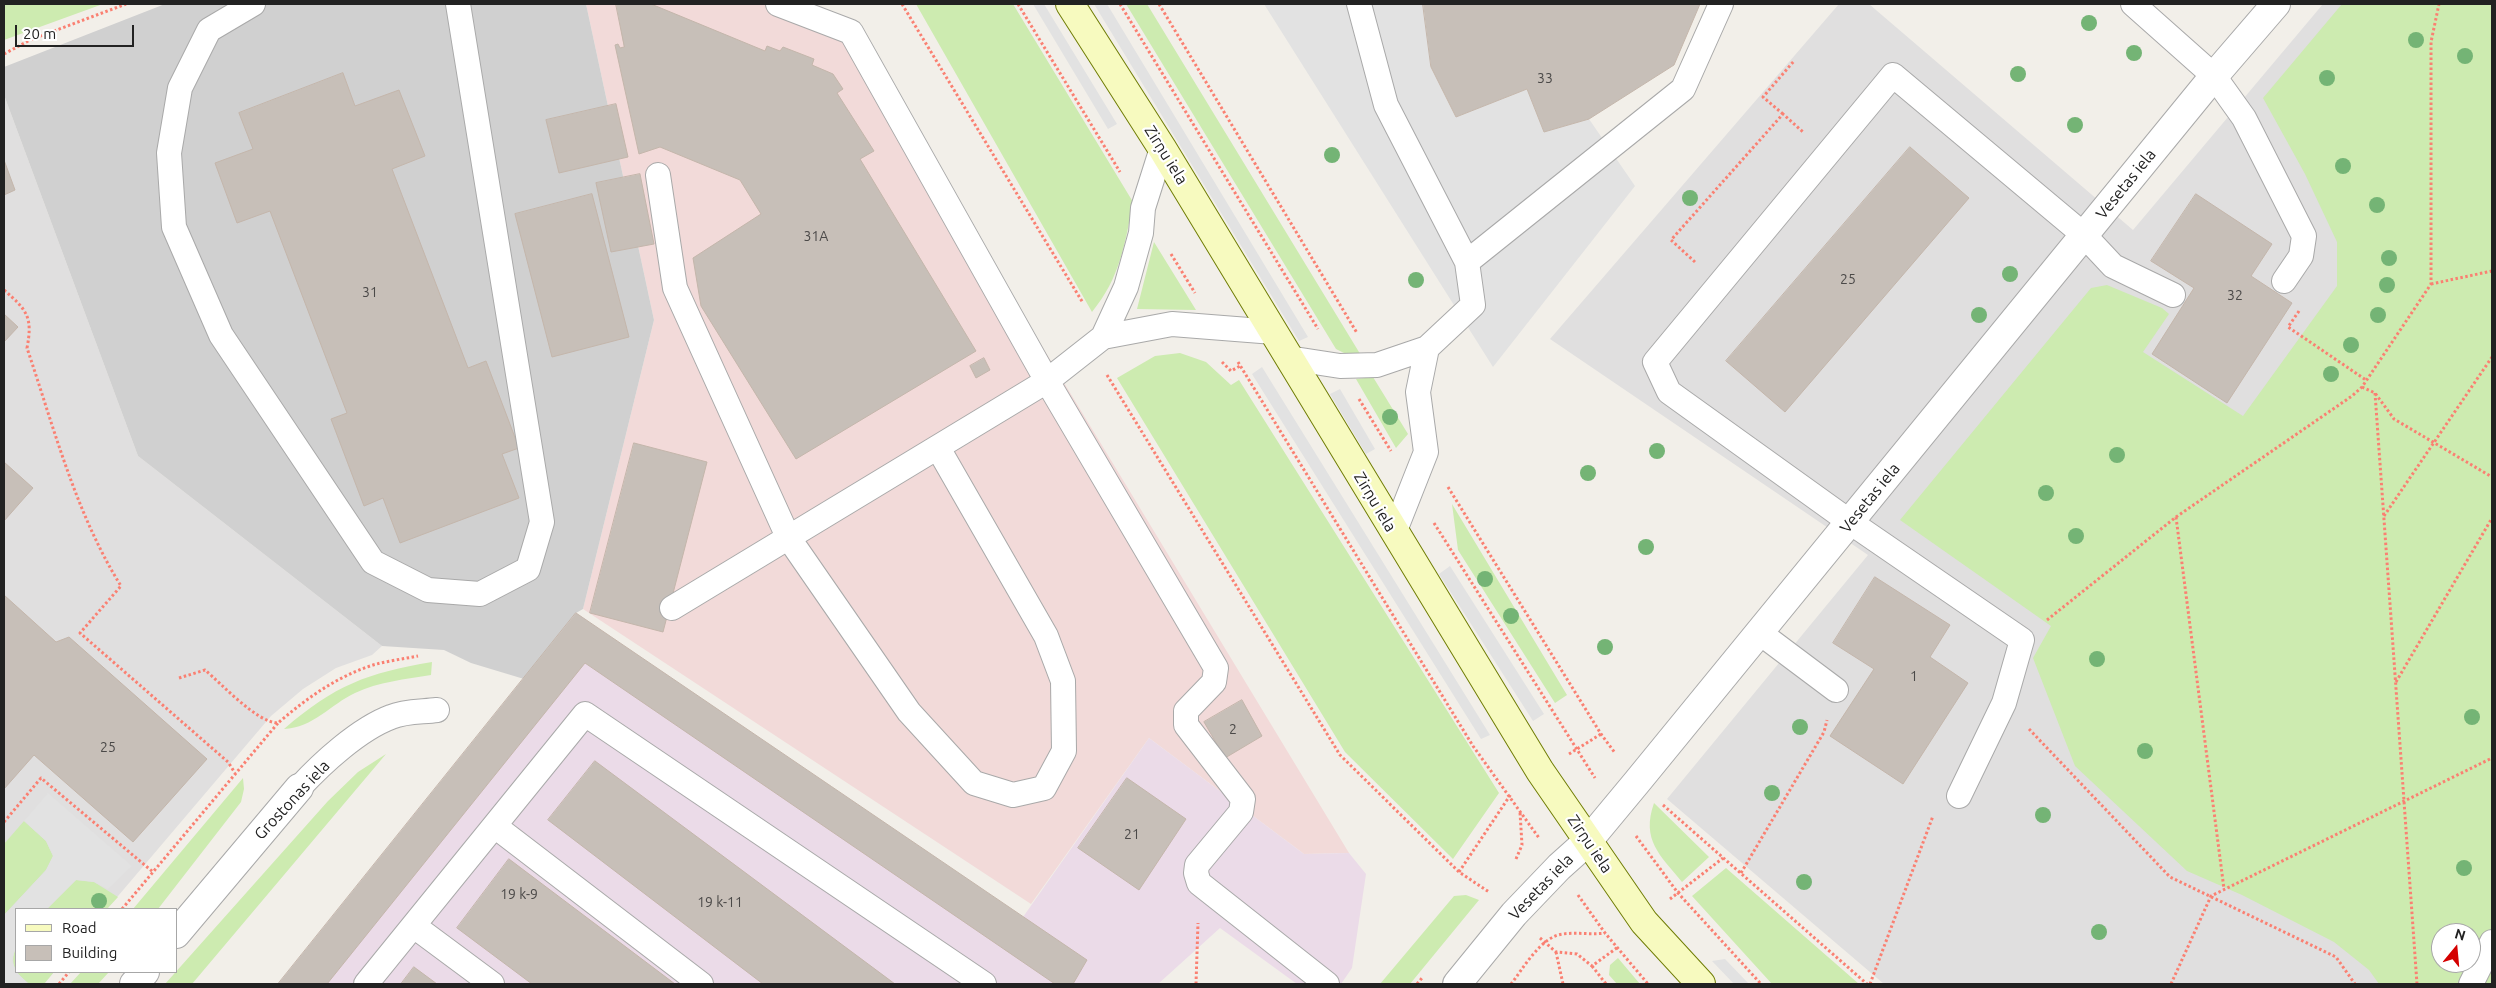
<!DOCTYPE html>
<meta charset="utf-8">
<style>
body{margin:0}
#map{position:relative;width:2496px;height:988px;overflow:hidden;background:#f2efe9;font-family:Ubuntu,sans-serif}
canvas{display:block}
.frame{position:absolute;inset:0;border:5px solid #222;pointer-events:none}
.legend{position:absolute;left:15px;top:908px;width:162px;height:65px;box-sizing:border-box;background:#fff;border:1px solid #a7a7a7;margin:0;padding:6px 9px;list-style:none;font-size:15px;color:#222}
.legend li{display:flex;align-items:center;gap:10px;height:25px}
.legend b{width:25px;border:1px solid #a7a7a7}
.north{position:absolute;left:2431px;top:923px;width:50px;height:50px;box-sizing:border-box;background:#fff;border:1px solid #a7a7a7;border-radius:50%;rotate:17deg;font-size:14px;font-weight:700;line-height:20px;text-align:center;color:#222}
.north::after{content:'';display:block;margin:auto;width:18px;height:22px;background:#d40000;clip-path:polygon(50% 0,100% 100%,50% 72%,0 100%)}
.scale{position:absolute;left:15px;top:25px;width:119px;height:22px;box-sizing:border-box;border:2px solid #222;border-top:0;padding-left:6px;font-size:15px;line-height:18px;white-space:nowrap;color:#222;-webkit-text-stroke:4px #fff;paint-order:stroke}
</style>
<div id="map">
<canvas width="2496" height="988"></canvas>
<div class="frame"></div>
<ul class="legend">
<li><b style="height:6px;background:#f7fabf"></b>Road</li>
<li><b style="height:14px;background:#c7bfb8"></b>Building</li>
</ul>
<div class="north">N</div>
<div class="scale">20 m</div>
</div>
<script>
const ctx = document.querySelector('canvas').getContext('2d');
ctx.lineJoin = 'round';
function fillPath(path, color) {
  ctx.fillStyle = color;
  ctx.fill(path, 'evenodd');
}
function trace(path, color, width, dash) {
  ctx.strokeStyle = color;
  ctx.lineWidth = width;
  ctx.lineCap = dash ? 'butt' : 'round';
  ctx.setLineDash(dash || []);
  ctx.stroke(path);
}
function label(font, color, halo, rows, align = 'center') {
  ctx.font = font + ' Ubuntu,sans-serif';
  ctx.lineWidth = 4.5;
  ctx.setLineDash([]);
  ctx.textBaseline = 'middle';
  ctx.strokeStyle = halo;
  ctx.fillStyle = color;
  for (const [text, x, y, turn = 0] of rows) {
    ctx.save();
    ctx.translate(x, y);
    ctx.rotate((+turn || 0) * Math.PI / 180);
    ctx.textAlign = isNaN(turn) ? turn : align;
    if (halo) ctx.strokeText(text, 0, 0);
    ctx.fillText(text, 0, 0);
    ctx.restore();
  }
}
const residential = new Path2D(`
 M1839 4H1869L2133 230 2323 4H2492V984H1884L1667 799 1868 555 1550 339ZM2441 933H2471V963H2441Z
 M4 95 138 456 382 646 372 655 336 668 303 689 271 716 107 909H16V972H54L44 984H4Z`);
const commercial = new Path2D(`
 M586 4H807L852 23 1026 320 1349 853 1304 854 1149 738 1031 904 583 609 654 320Z`);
const industrial = new Path2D(`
 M576 613 1023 917 1149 738 1304 854 1349 853 1366 874 1352 968 1341 984H1297L1220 928 1158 984H278Z`);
const religious = new Path2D(`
 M165 4H586L654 320 583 609 576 613 524 679 471 663 444 650 382 646 138 456 4 95V67Z`);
const grass = new Path2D(`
 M4 4H103L4 40Z
 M916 4H1013L1133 202C1125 244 1120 278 1092 312Z
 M1126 4H1147L1362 357 1348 355 1336 349Z
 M2342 4H2492V984H2379L2369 970 2334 942 2242 895 2187 871 2075 766 2033 658 2051 626 1900 520 2091 288 2107 285 2162 308 2169 314 2143 352 2243 416 2337 286V242L2305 174 2263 98ZM2441 933H2471V963H2441Z
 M1154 242 1196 310 1137 309Z
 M1180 353 1206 362 1231 385 1239 380 1499 793 1453 859 1345 752 1117 378 1155 356Z
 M1373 377 1408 434 1396 448 1356 379Z
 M1452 504 1567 695 1555 703 1458 550Z
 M432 662 431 675C406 679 378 682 355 693 331 704 313 728 284 729 335 685 367 673 432 662Z
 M386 754 192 984H165L328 801 358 772Z
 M243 778 244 789 241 802 158 909H133Z
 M1654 803 1709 857 1682 882C1660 855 1641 840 1654 803Z
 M24 821 46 841 53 856 46 870 4 915V844Z
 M1726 868 1859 984H1772L1692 896Z
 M76 880 94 882 118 897 107 909H47Z
 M1466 895 1479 900 1410 984H1380L1454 896Z
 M16 947V972H54L44 984H29C16 973 9 965 16 947Z
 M1618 958 1640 984H1617L1609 975 1610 965Z
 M81 972H109L98 984H70Z`);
const parking = new Path2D(`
 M1033 4H1044L1117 124 1108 129Z
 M1094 4H1107L1308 337 1299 341Z
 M1264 4H1423L1431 67 1456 117 1527 89 1544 132 1589 119 1635 186 1493 367Z
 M1262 367 1490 735 1481 739 1252 374Z
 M1340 389 1375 449 1366 454 1330 394Z
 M1450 566 1544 714 1533 721 1439 574Z
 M48 793 132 866 108 889 94 882 76 880 47 909H16V947L12 960 16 972 29 984H4V915L46 870 53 856 46 841 24 821Z
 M1725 959 1749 984H1734L1712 961Z`);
const building = new Path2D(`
 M616 4H651L765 51 767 46 780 51 783 47 814 59 812 65 833 74 843 89 837 93 874 151 860 159 976 351 796 459 701 306 693 258 761 214 740 180 660 147 639 154 615 45 618 44 620 48 624 47Z
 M1423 4H1700L1674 65 1589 119 1544 132 1527 89 1456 117 1431 67Z
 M343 73 355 106 399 90 425 156 392 169 468 368 486 361 519 448 502 454 519 498 400 543 383 498 364 506 331 419 347 413 270 211 237 223 215 163 253 149 239 113Z
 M616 104 628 157 559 173 546 120Z
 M1910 147 1969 198 1785 412 1726 361Z
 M4 160 15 190 4 195Z
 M640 174 654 244 611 252 596 183Z
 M592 194 629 337 552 357 515 214Z
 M2196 194 2272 244 2251 276 2292 303 2227 403 2152 354 2194 288 2151 261Z
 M4 314 18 327 4 342Z
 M984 358 990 370 976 378 970 366Z
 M634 443 707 462 663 632 590 613Z
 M4 462 33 488 4 521Z
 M1875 577 1950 625 1930 657 1968 683 1903 784 1830 736 1874 669 1833 643Z
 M4 595 56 642 69 637 207 759 133 842 34 755 4 789Z
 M576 613 1087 960 1073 984H1055L585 663 327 984H278Z
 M1242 700 1262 736 1225 758 1204 722Z
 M595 761 895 984H763L548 820Z
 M1127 778 1186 819 1139 890 1078 848Z
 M509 859 675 984H532L457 928Z
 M414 967 437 984H401Z`);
const path = new Path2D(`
 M902 4 1083 303
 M1018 4 1120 172
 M1120 4 1318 329
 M1159 4 1357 333
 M4 54 30 40 126 4
 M1783 114 1763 97 1794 61
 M1171 254 1195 293
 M1695 262 1671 240 1783 114 1803 132
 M2431 284 2492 271
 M4 290C27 310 33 317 27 348 54 428 76 514 121 586L80 633 228 762 235 773
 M2299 311 2288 327 2366 380
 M1222 362 1231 371 1240 366
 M1238 362 1473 746 1539 838
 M1107 375 1340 755 1459 872 1489 892
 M2362 387 2375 393 2394 419 2492 477
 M2375 393 2417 984
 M1359 399 1391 451
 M1448 487 1601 734 1615 753
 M2384 516 2492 357
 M2176 517 2224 889
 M1434 523 1595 778
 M2047 620 2176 517 2352 396 2362 387 2431 284V42L2439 4
 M179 678 205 670C222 684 256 722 278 723 307 698 336 677 373 665 387 661 403 659 418 656
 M2396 682 2492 518
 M2029 729 2170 877 2336 957 2355 984
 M1569 754 1601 734
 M1663 805 1867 984
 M4 822 41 778 153 872
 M1636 836 1678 893 1761 984
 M1516 859 1522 845 1520 812
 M1459 872 1511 794
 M1741 873 1824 732 1827 720
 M1578 895 1605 933 1648 984
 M1670 899 1723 858
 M122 909 278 723
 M1540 938 1556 952 1577 954 1592 966 1618 947
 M1556 952 1563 984
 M1592 966 1606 984
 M59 984 69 972
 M1196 984 1198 923
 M1417 984 1422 978
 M1511 984C1523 969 1541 936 1563 934 1577 932 1591 935 1605 933
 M1870 984 1933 816
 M2171 984 2211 896 2492 758`);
const service = new Path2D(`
 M253 4 209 30 180 88 169 153 174 227 221 335 373 562 428 590 480 594 528 569 542 522 458 4
 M778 4 851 32 1047 381 1216 668 1214 682 1186 711V725L1243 799 1241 812 1197 865 1196 873 1199 883 1327 984
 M2133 4 2214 76 2244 118 2304 236 2301 256 2284 281
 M658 175 675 288 788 537 909 712 974 783 1013 795 1044 788 1064 751 1063 681 1046 636 938 448
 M1467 262 1683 89 1721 4
 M1103 337 1172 324 1274 332
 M1288 358 1340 366 1377 365 1427 348 1473 305 1467 262 1386 105 1359 4
 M1394 533 1426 452 1418 392 1427 348
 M672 608 1047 381 1103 337 1126 287 1141 233 1143 208 1162 148
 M1760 633 1836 690
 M299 788C322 763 359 729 391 717 405 711 422 712 437 710
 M1959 796 2004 703 2022 640 1850 522 1669 392 1655 362 1893 75 2084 235 2113 266 2173 295
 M496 827 701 984
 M414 926 492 984
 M366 984 585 714 984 984
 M2471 984 2492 942`);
const minor = new Path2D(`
 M176 934 299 788
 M134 984 145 972
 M1457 984 1514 914 1559 867 1588 841 1637 782 2214 76 2276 4`);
const secondary = new Path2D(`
 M1070 4 1162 148 1540 771 1644 922 1701 984`);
const trees = [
 [2089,23],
 [2416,40],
 [2134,53],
 [2465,56],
 [2018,74],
 [2327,78],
 [2075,125],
 [1332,155],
 [2343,166],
 [1690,198],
 [2377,205],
 [2389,258],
 [2010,274],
 [1416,280],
 [2387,285],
 [1979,315],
 [2378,315],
 [2351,345],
 [2331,374],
 [1390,417],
 [1657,451],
 [2117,455],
 [1588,473],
 [2046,493],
 [2076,536],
 [1646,547],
 [1485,579],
 [1511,616],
 [1605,647],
 [2097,659],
 [2472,717],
 [1800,727],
 [2145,751],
 [1772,793],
 [2043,815],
 [2464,868],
 [1804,882],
 [99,901],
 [2099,932]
];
const numberNames = [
 ["33",1545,78],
 ["31A",816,236],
 ["25",1848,279],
 ["31",370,292],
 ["32",2235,295],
 ["1",1914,676],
 ["2",1233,729],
 ["25",108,747],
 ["21",1132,834],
 ["19 k-9",519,894],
 ["19 k-11",720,902]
];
const streetNames = [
 ["Zirņu iela",1166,155,58],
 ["Vesetas iela",2126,184,-51],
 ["Vesetas iela",1870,498,-51],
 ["Zirņu iela",1375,502,59],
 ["Grostonas iela",292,800,-47],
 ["Zirņu iela",1590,844,56],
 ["Vesetas iela",1541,887,-46]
];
fillPath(residential, '#e0dfdf');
fillPath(commercial, '#f2dad9');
fillPath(industrial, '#ebdbe8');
fillPath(religious, '#d0d0d0');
fillPath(grass, '#cdebb0');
fillPath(parking, '#e2e2e2');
fillPath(building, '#c7bfb8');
trace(building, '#c4b6ab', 1);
trace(service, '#a9a9a9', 26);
trace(minor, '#a9a9a9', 30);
trace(secondary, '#707d05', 30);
trace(path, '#fa8072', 3, [2.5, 2.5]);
trace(service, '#fff', 24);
trace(minor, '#fff', 28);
trace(secondary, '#f7fabf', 28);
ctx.fillStyle = '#74b475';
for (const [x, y] of trees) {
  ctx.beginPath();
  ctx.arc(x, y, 8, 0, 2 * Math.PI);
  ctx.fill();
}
label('14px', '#4b4948', null, numberNames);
label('16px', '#222', '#fff', streetNames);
</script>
